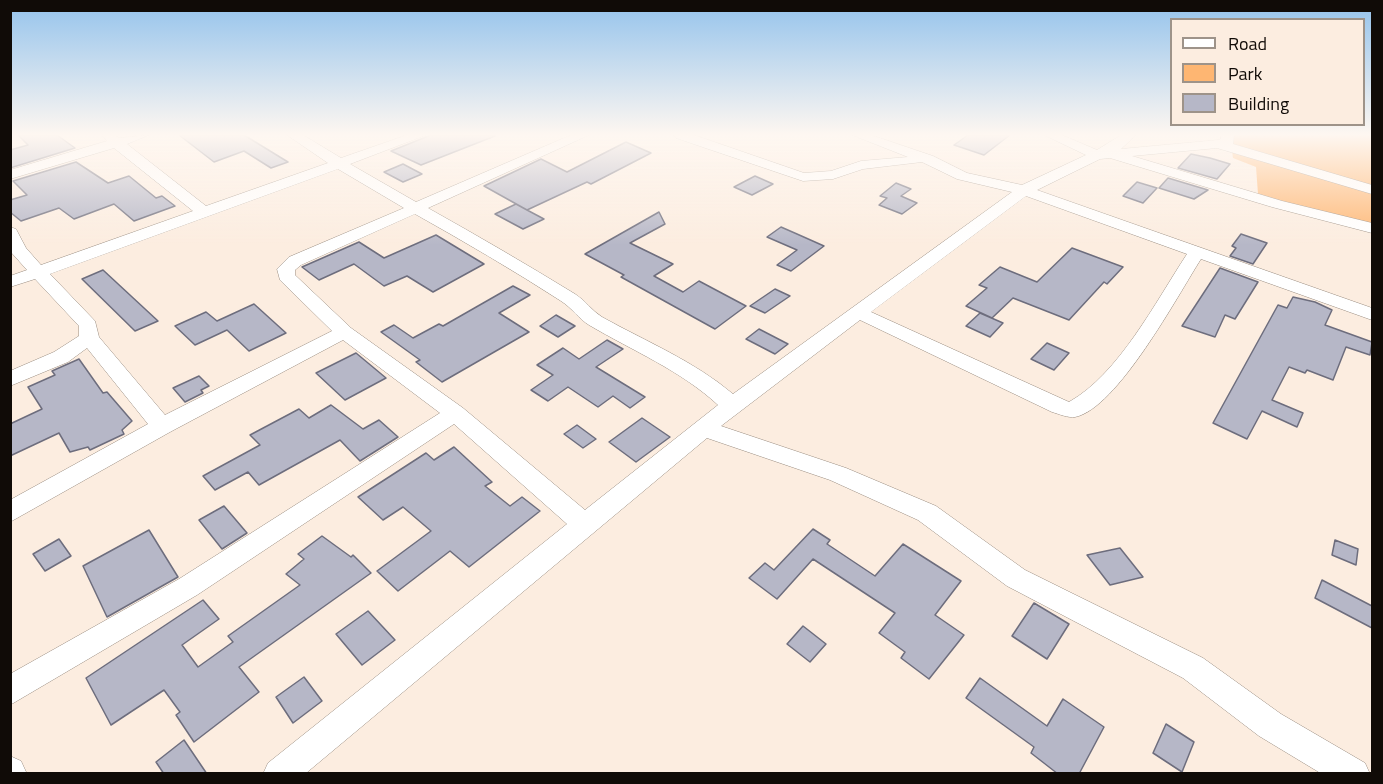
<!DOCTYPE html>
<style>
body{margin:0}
#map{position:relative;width:1383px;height:784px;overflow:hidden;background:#fcede0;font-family:"Titillium Web",sans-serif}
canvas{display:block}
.frame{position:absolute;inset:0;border:12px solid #100b07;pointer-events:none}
.legend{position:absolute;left:1170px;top:18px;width:195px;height:108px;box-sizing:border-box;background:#fcede0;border:2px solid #9e9389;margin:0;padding:8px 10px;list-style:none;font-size:18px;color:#100b07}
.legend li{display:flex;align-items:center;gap:12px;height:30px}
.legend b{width:30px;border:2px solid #9e9389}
</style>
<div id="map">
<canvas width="1383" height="784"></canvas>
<div class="frame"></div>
<ul class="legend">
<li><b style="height:8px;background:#fff"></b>Road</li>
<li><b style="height:16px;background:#feb672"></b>Park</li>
<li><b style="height:16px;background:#b6b7c7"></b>Building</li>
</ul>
</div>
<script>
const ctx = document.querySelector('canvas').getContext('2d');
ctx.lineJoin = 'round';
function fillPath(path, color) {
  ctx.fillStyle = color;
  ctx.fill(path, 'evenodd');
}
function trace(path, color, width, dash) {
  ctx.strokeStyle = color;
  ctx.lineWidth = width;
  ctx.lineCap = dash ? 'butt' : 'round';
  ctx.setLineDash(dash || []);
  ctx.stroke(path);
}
const green = new Path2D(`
 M1230 135H1372V225L1345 220 1258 194 1256 167 1233 158Z`);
const building = new Path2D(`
 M18 135H57L75 148 10 168V150L28 145Z
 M179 135H244L288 162 271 168 244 151 214 162Z
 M431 135H495V136L421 165 391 151Z
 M968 135H1010L984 155 954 145Z
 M626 142 651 153 591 184 587 182 527 210 544 219 523 229 495 214 516 204 527 210 484 186 541 159 567 172Z
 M1191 154 1210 158 1230 164 1217 179 1178 168Z
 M76 162 108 183 129 176 156 198 162 196 175 206 134 221 114 204 74 219 59 208 21 221 10 212V200L27 195 13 181Z
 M403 164 422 174 403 182 384 172Z
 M755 176 773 184 752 195 734 187Z
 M1168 178 1208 190 1194 199 1159 188Z
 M1137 182 1157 188 1143 203 1123 196Z
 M896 183 911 189 901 196 917 203 902 214 879 205 887 198 880 196Z
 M659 212 665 224 630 243 673 264 654 276 683 292 699 281 746 306 715 329 621 277 624 275 585 254Z
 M781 227 797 234 824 246 791 271 777 265 797 250 767 237Z
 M1241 234 1267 243 1253 264 1230 256 1236 248 1232 246Z
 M436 235 484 264 433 292 407 276 384 286 354 264 319 280 302 267 359 242 384 258Z
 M1072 248 1123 267 1107 284 1104 282 1069 320 1013 298 992 318 966 306 987 288 979 285 1000 267 1037 282Z
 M1220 268 1258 282 1235 319 1225 315 1215 337 1182 326Z
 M103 270 158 321 135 331 82 279Z
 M513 286 530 295 499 313 529 332 442 382 416 362 420 360 381 332 394 325 413 338 439 324 443 326Z
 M775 289 790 296 765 313 750 306Z
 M1293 297 1315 302 1332 310 1325 325 1372 342 1370 355 1346 347 1333 380 1307 370 1305 373 1289 367 1272 400 1303 413 1297 427 1262 411 1247 439 1213 423 1278 305 1287 308Z
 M254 304 286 333 249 351 227 330 195 345 175 326 206 312 217 321Z
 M980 313 1003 323 990 337 966 326Z
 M556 315 575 326 558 337 540 326Z
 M759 329 788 344 775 354 746 339Z
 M607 340 623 349 596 367 645 397 630 408 613 396 598 407 568 387 548 401 531 390 553 375 537 365 563 348 579 359Z
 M1047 343 1069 353 1054 370 1031 359Z
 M356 353 386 378 345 400 316 373Z
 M79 359 103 393 107 392 132 421 122 430 124 434 90 450 88 447 70 452 59 433 10 456V424L42 409 28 387 55 375 52 371Z
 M199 376 209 386 201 390 203 393 185 402 173 388Z
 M331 405 363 429 379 420 398 437 360 461 340 440 259 485 248 472 215 490 203 476 260 445 250 435 299 409 309 418Z
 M642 418 670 437 636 462 609 442Z
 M577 425 596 439 583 448 564 434Z
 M454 447 492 482 485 486 510 506 522 497 540 511 469 567 450 551 398 591 377 571 431 531 403 507 383 520 358 497 426 453 434 460Z
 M224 506 247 533 222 549 199 520Z
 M813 529 830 540 827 544 875 576 903 544 961 581 935 615 964 635 929 679 901 658 905 652 879 633 895 613 813 559 777 599 749 578 765 563 774 570Z
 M149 530 178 577 107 617 83 566Z
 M322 536 351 557 353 555 371 573 239 667 259 692 194 742 176 715 180 712 164 690 111 725 86 678 203 600 219 619 182 645 198 667 233 642 228 636 300 585 286 574 304 559 298 554Z
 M59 539 71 556 45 571 33 554Z
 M1335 540 1358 549 1356 565 1332 555Z
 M1120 548 1143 577 1110 585 1087 555Z
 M1322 580 1372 606V628L1315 598Z
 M1034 603 1069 624 1047 659 1012 636Z
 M368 611 395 640 362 665 336 634Z
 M803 626 826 644 810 662 787 644Z
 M304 677 322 701 293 723 276 697Z
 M980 678 1047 726 1063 699 1104 727 1079 774H1058L1031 753 1034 747 966 698Z
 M1166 724 1194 742 1182 772 1153 753Z
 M184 740 207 774H164L156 762Z`);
const street = new Path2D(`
 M102 135H115L119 138 149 135 127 144 206 206 328 163 287 135H303L341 158 407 135H426L350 164 416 202 571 135H589L428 208C478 236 526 264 575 294 585 300 592 311 602 317 647 342 694 361 733 394L1012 192 957 179 922 162 863 169 833 179 803 181 676 138 674 135H694L804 173 831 171 861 161 908 157 852 135H871L933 156 967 173 1022 185 1086 155 1044 135H1062L1097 150 1121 135H1136L1121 149 1218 140 1221 139 1220 135H1234L1233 144 1372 185V194L1217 148 1132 156 1282 201 1372 223V233L1272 207 1110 158 1100 159 1037 190 1372 308V320L1201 259C1178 295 1117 409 1075 417 1068 418 1059 414 1052 412L860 320 721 426 846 468 936 506 1025 570 1203 658 1281 714 1365 763 1370 774H1322L1259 736 1183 678 1007 586 918 520 830 480 707 438 305 774H263L268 763 567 524 454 424 197 595 10 705V674L179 579 440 413 343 340 170 432 10 522V500L148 424 87 348 68 362 10 386V371L54 352 79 336V326L35 279 10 287V276L27 270 10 251V227L16 229 26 248 41 265 193 211 114 148 10 179V170L107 141ZM338 169 404 208 289 257 277 269 280 280 332 331 165 415 99 337 95 321 50 274ZM1026 196 1187 254C1156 301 1119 374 1069 402L871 312ZM415 214C465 242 513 270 561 301 572 308 579 319 589 325 633 351 680 370 718 405L585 510 463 408 351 328 295 275V270L301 265Z
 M10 756 21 761 27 774H10Z`);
fillPath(green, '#feb672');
fillPath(building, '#b6b7c7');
trace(building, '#6d6d7d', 1.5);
trace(street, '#9a8d81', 1);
fillPath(street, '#fff');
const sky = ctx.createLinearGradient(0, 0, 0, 245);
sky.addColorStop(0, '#94c3ec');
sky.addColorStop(0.55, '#fef7f1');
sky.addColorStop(1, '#fef7f100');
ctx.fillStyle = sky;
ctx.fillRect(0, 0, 1383, 245);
</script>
